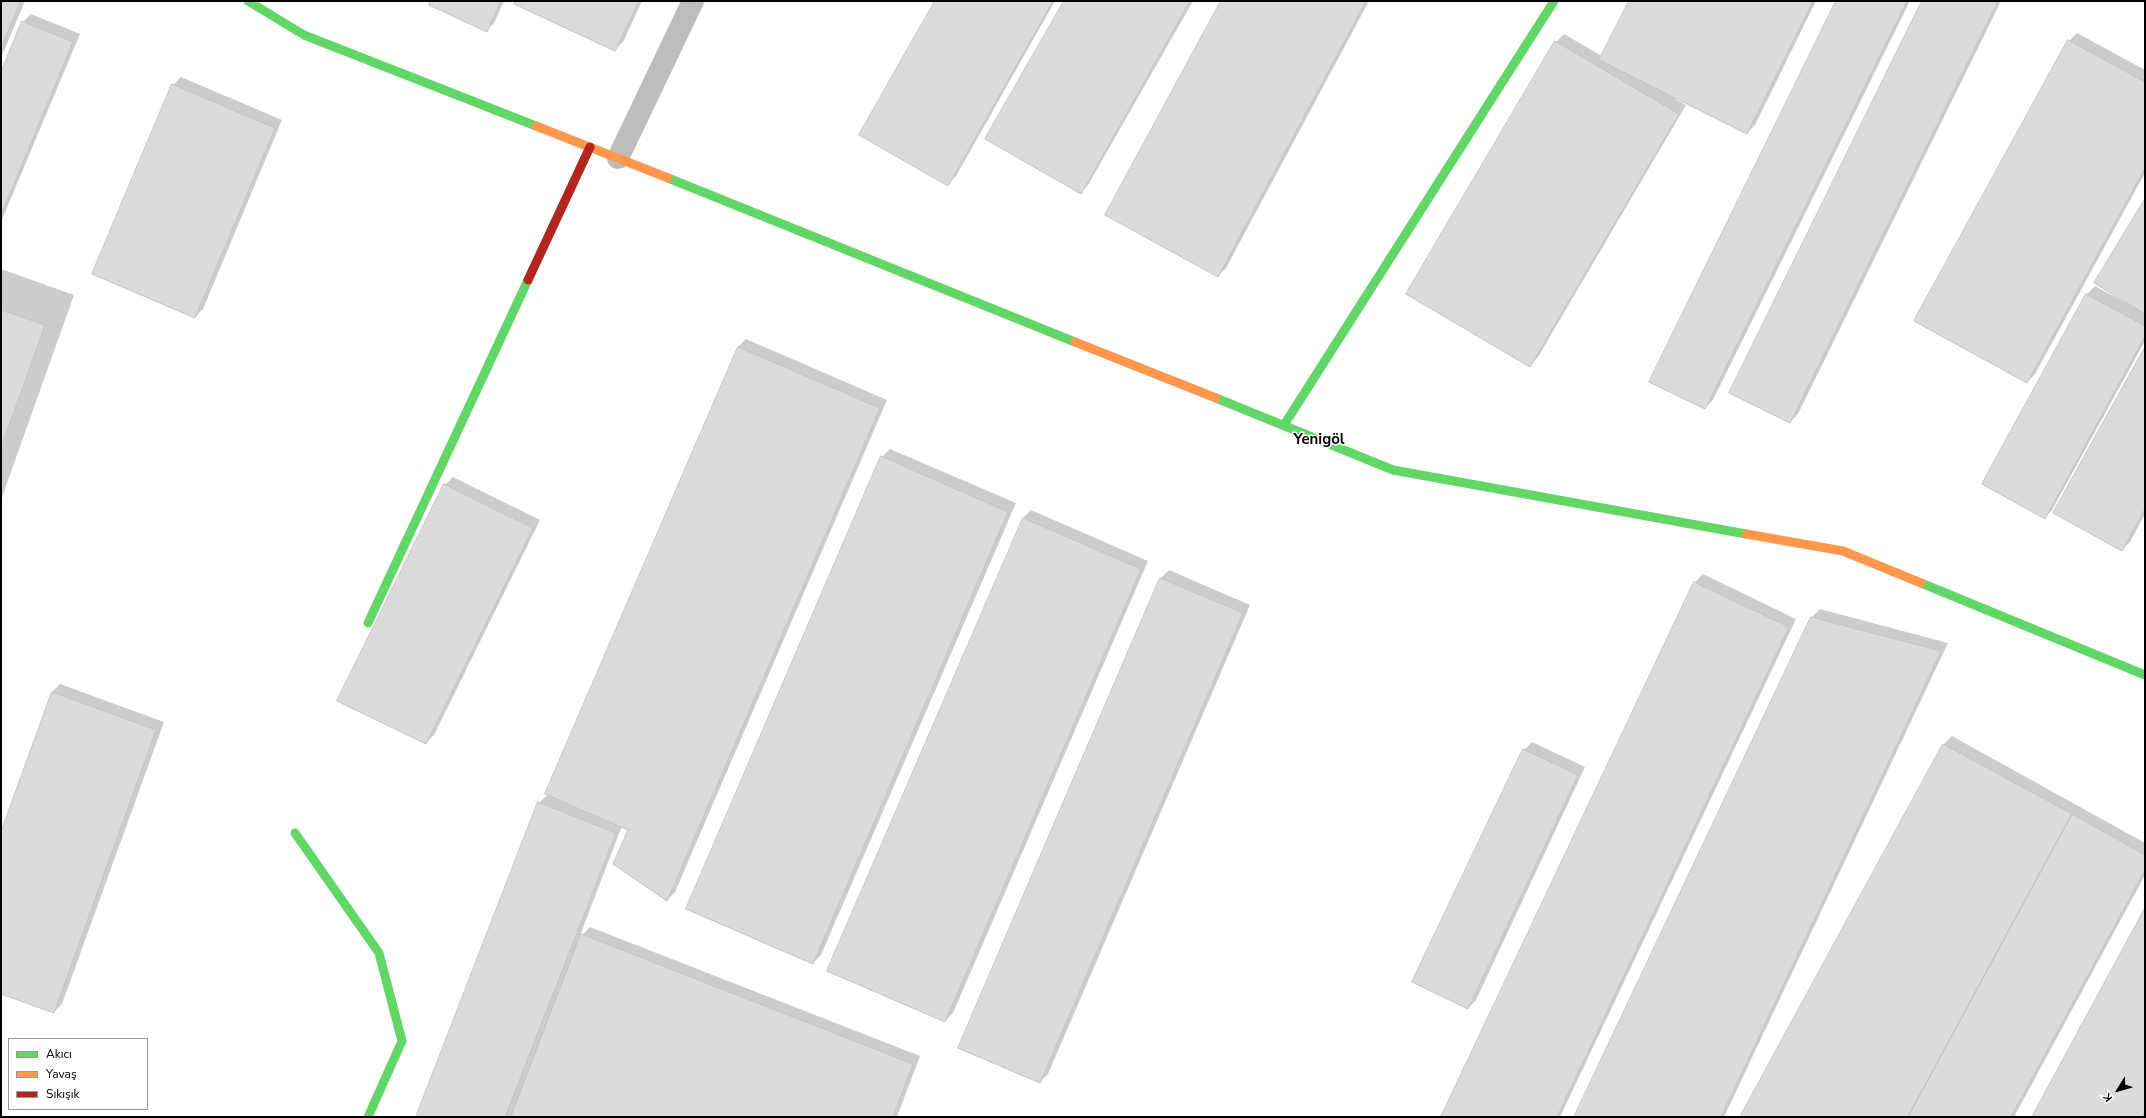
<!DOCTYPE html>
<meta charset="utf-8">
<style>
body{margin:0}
#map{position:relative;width:2146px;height:1118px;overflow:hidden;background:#fff;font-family:"Nunito Sans",sans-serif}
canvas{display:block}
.frame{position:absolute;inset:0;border:2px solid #000;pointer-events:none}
.legend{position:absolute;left:8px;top:1038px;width:140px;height:72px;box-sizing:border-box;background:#fff;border:1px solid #999;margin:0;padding:5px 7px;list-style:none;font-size:12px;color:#000}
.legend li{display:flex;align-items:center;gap:8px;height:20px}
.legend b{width:20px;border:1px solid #999}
.north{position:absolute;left:2098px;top:1070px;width:40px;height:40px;-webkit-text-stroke:3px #fff;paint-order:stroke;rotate:233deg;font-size:11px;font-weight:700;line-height:16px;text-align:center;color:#000}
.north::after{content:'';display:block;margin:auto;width:14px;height:18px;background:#000;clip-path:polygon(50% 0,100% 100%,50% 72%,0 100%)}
</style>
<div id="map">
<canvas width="2146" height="1118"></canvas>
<div class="frame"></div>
<ul class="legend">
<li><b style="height:5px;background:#63d668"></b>Akıcı</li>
<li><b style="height:5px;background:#ff974d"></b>Yavaş</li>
<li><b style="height:5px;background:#b3261e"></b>Sıkışık</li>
</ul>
<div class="north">K</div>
</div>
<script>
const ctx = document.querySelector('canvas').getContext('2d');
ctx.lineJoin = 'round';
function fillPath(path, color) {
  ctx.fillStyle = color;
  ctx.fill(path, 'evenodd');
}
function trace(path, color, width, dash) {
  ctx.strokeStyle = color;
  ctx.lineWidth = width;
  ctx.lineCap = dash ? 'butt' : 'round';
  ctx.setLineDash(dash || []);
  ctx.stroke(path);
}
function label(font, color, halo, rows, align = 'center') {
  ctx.font = font + ' "Nunito Sans",sans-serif';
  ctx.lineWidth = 3;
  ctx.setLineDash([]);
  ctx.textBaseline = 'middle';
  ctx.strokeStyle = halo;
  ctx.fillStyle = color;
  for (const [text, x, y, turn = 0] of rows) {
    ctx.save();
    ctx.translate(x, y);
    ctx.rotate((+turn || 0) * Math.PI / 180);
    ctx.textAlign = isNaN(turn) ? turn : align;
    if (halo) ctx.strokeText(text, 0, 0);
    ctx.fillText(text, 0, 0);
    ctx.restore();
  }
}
const shadow = new Path2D(`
 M1 1H25L1 58Z
 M432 1H504L494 23 486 31Z
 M516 1H642L623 42 615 50Z
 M936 1H1055L956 176 948 184Z
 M1065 1H1193L1088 185 1080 193Z
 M1222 1H1369L1226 268 1218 276Z
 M1630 1H1816L1755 125 1747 133 1676 98 1675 99 1686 105 1538 357 1530 365 1556 42 1564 34 1602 56Z
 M1838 1H1910L1713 400 1705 408Z
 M1924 1H2001L1798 414 1790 422Z
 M31 14 80 34 1 222V75L23 22Z
 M2077 33 2145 70V173L2035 374 2027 382 2069 41Z
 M181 77 282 120 203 309 195 317 173 85Z
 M2145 201V341L2052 510 2044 518 1983 483 2087 294 2095 286 2130 305Z
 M1 269 74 295 1 500Z
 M746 339 887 400 675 892 667 900 630 829 622 826 579 938 590 927 920 1056 897 1117H417L539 803 548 794 738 347Z
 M2145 349V514L2130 542 2122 550Z
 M890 449 1016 503 821 955 813 963 882 457Z
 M453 477 540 520 434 735 426 743 445 485Z
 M1031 510 1148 561 953 1013 945 1021 1023 518Z
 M1169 570 1250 605 1048 1074 1040 1082 959 1047 1161 578Z
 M1703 574 1796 619 1560 1117H1442L1695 582Z
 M1820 609 1948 643 1724 1117H1575L1812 617Z
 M60 684 164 722 62 1004 54 1012 1 993V835L52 692Z
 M1952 736 2145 843V875L2014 1117H1741L1944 744Z
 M1532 742 1585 767 1476 1000 1468 1008 1524 750Z
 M2145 910V1117H2033Z`);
const building = new Path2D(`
 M1 1H21L1 48Z
 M431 1H501L487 32 429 5Z
 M515 1H639L615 51 514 4Z
 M935 1H1053L948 186 859 135Z
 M1064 1H1190L1081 194 985 139Z
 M1221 1H1366L1218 277 1105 215Z
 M1629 1H1813L1747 134 1599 60Z
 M1836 1H1907L1705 409 1649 382Z
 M1922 1H1998L1790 423 1729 393Z
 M22 21 73 42 1 215V72Z
 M2068 40 2145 82V168L2027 383 1914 321Z
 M1555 41 1679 114 1530 367 1406 294Z
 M172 84 275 128 195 318 92 274Z
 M2145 199V314L2094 283Z
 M2086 294 2145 326V336L2045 519 1982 484Z
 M1 310 45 325 1 448Z
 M738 347 880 408 667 901 613 864 628 830 545 794Z
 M2145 347V509L2122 551 2053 513Z
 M881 456 1008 512 813 964 686 909Z
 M444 484 533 528 426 744 337 701Z
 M1023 518 1141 569 945 1022 827 971Z
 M1160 578 1243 613 1040 1083 958 1048Z
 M1694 582 1789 627 1557 1117H1441Z
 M1811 617 1941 651 1721 1117H1574Z
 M52 692 156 730 54 1013 1 994V832Z
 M1943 744 2072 814 1908 1117H1740Z
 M1523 749 1578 775 1468 1009 1412 982Z
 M538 802 616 833 505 1117H416Z
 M2072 814 2145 855V870L2011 1117H1908Z
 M2145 908V1111L2142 1117H2032Z
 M581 934 913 1064 893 1117H511Z`);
const street = new Path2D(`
 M618 158 693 1`);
const fast = new Path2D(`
 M248 1 304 35 536 126
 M668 178 1075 342
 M1216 398 1393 470 1746 534
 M1284 425 1554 1
 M1921 583 2145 675
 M368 623 528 280
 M295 833 379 953 402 1041 368 1117`);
const slow = new Path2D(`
 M536 126 668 178
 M1075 342 1216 398
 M1746 534 1843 551 1921 583`);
const jam = new Path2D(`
 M528 280 590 147`);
const districtNames = [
 ["Yenigöl",1319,440]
];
fillPath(shadow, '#0003');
fillPath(building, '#dbdbdb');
trace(building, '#c3c3c3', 1);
trace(street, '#bdbdbd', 22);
trace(fast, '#63d668', 9);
trace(slow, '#ff974d', 9);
trace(jam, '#b3261e', 9);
label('bold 15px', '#000', '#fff', districtNames);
</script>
